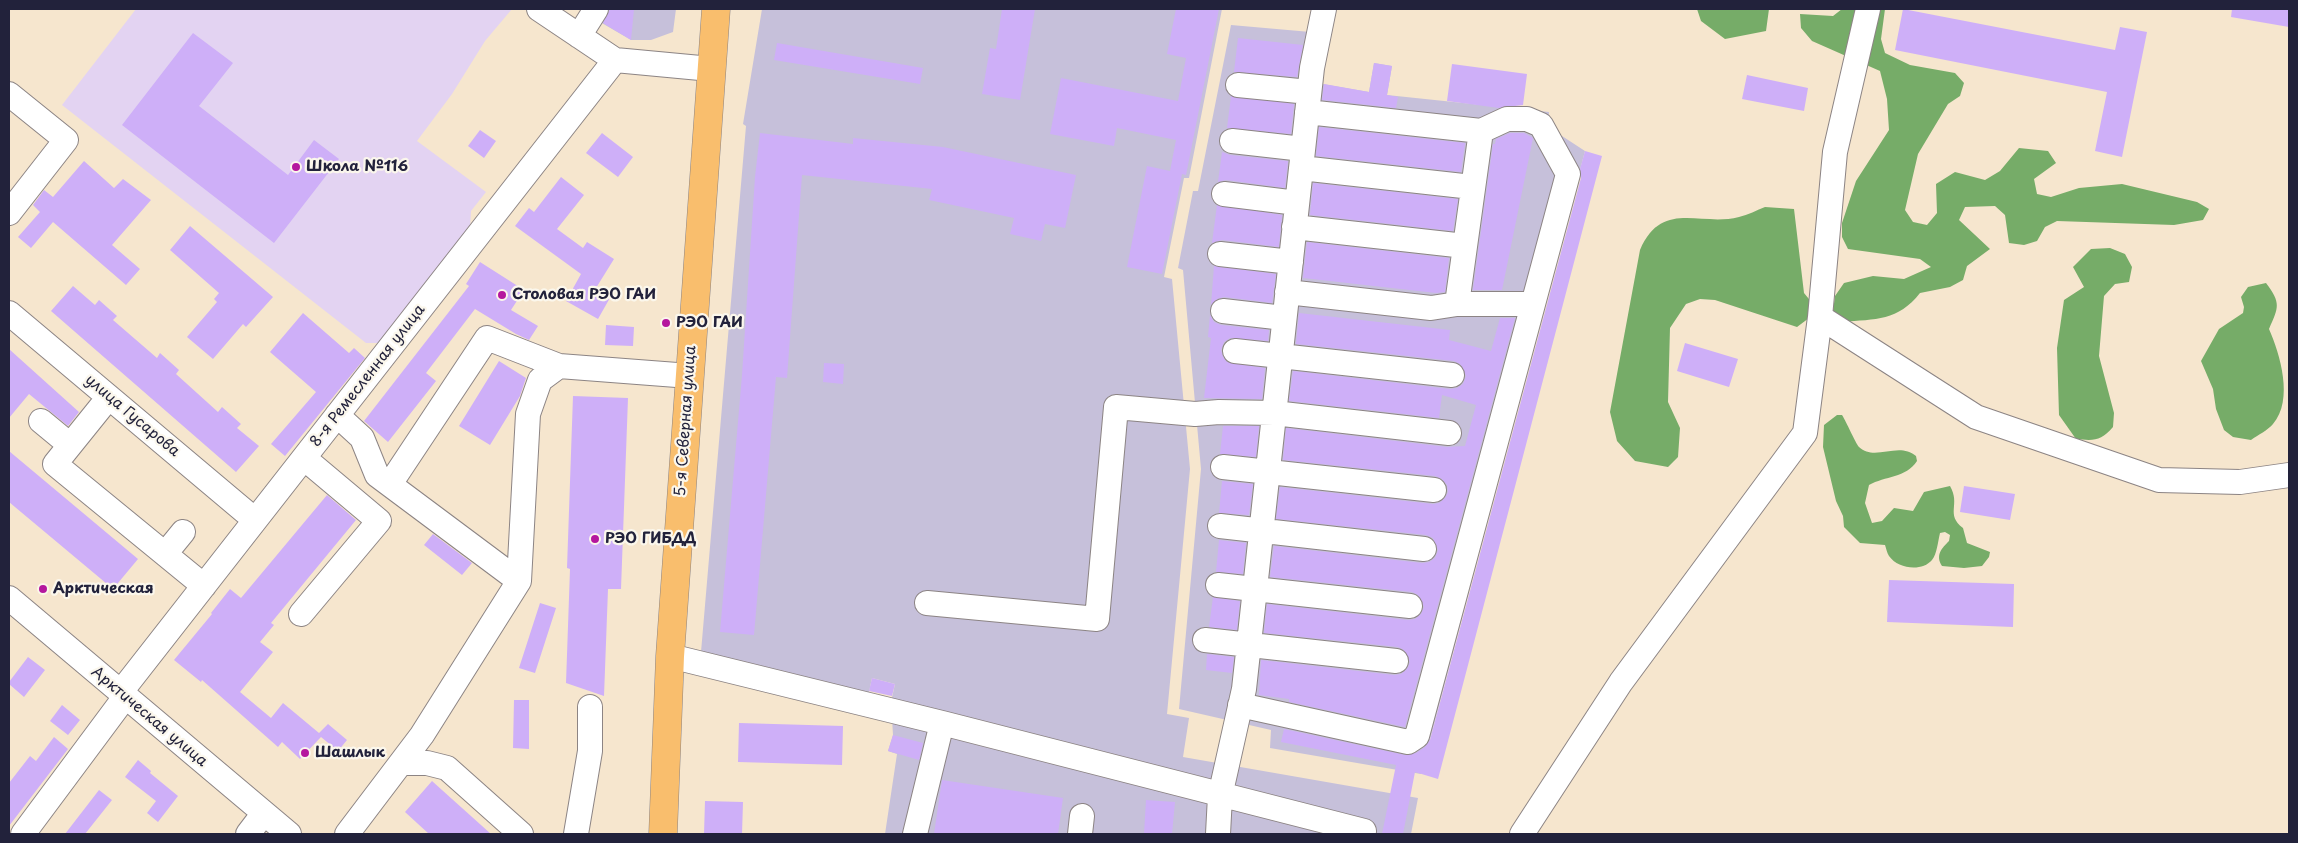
<!DOCTYPE html>
<meta charset="utf-8">
<style>
body{margin:0}
#map{position:relative;width:2298px;height:843px;overflow:hidden;background:#f6e6ce;font-family:"Playpen Sans",sans-serif}
canvas{display:block}
.frame{position:absolute;inset:0;border:10px solid #22223b;pointer-events:none}
</style>
<div id="map">
<canvas width="2298" height="843"></canvas>
<div class="frame"></div>
</div>
<script>
const ctx = document.querySelector('canvas').getContext('2d');
ctx.lineJoin = 'round';
function fillPath(path, color) {
  ctx.fillStyle = color;
  ctx.fill(path, 'evenodd');
}
function trace(path, color, width, dash) {
  ctx.strokeStyle = color;
  ctx.lineWidth = width;
  ctx.lineCap = dash ? 'butt' : 'round';
  ctx.setLineDash(dash || []);
  ctx.stroke(path);
}
function label(font, color, halo, rows, align = 'center') {
  ctx.font = font + ' "Playpen Sans",sans-serif';
  ctx.lineWidth = 4.5;
  ctx.setLineDash([]);
  ctx.textBaseline = 'middle';
  ctx.strokeStyle = halo;
  ctx.fillStyle = color;
  for (const [text, x, y, turn = 0] of rows) {
    ctx.save();
    ctx.translate(x, y);
    ctx.rotate((+turn || 0) * Math.PI / 180);
    ctx.textAlign = isNaN(turn) ? turn : align;
    if (halo) ctx.strokeText(text, 0, 0);
    ctx.fillText(text, 0, 0);
    ctx.restore();
  }
}
const built = new Path2D(`
 M136 9H512L485 41 452 94 417 141 486 192 471 211 470 228 379 343H366L62 105Z`);
const industrial = new Path2D(`
 M587 9H676L673 32 651 40H631L600 22Z
 M762 9H1222L1189 178H1184L1164 277 1172 279 1190 469 1167 714 1189 718 1183 757 1418 798 1411 834H885L897 754 888 751 893 735 891 702 895 684 872 678 868 697 701 652 746 126 743 124Z
 M1231 25 1322 33 1317 83 1369 92 1374 63 1392 66 1387 95 1549 112 1547 135 1562 136 1585 151 1421 774 1270 748 1271 730 1179 709 1201 469 1183 270 1178 268 1193 191H1198Z`);
const forest = new Path2D(`
 M1697 9H1769L1766 31 1725 39 1701 21Z
 M1842 9H1885L1881 39 1885 53 1910 65 1955 73 1964 83 1960 96 1948 104 1918 154 1905 210 1913 222 1927 225 1937 213 1936 184 1955 172 1985 180 2000 171 2019 148 2048 151 2056 163 2034 179 2037 194 2051 197 2079 188 2122 184 2197 202 2209 209 2203 220 2174 225 2057 221 2045 227 2037 241 2024 245 2009 243 2005 215 1995 206 1965 207 1959 220 1990 249 1967 266 1963 280 1950 287 1920 293C1898 321 1876 319 1842 322L1833 311 1835 296 1844 283 1873 276 1904 279 1931 267 1920 259 1848 249 1842 237V223L1856 181 1889 130 1887 99 1880 71 1812 41 1801 28 1800 14 1833 16Z
 M1765 207 1794 209 1804 293 1813 304 1809 318 1797 327 1715 300 1700 299 1686 304 1670 328 1668 402 1680 428 1678 457 1668 467 1635 461 1617 441 1610 412 1640 250C1662 199 1700 227 1739 217 1748 215 1757 210 1765 207Z
 M2110 248 2125 254 2132 267 2129 282 2115 284 2104 296 2099 356 2114 413 2113 427C2101 441 2094 441 2076 439L2059 415 2057 348 2064 300 2084 287 2073 267 2091 249Z
 M2266 283C2281 303 2279 307 2269 329 2280 354 2294 400 2273 424 2268 430 2258 435 2251 440L2233 437 2224 430 2216 409 2213 389 2201 361 2219 329 2243 313 2244 307 2241 297 2248 287Z
 M1837 415H1842C1847 423 1855 442 1859 447 1875 462 1898 441 1916 456L1917 461C1906 478 1885 476 1869 485L1865 503 1872 523 1882 521 1894 508 1913 511 1924 492 1950 486C1961 505 1945 514 1963 528L1967 543 1990 552 1989 557 1982 566 1964 568 1942 566C1935 555 1942 548 1949 541L1950 535 1945 532 1940 533C1938 541 1937 554 1932 560 1922 572 1898 569 1889 556 1887 553 1886 548 1885 545L1860 543 1844 527 1843 516 1836 501 1823 447 1824 425Z`);
const building = new Path2D(`
 M610 9H634L631 40 603 23Z
 M1002 9H1035L1020 100 982 94 990 48 996 49Z
 M1176 9H1219L1186 175 1182 174 1162 274 1127 267 1147 166 1170 171 1176 140 1117 128 1114 146 1050 134 1061 78 1178 101 1186 58 1167 54Z
 M1903 9 2115 50 2120 27 2147 32 2122 157 2095 151 2107 92 1895 50Z
 M2232 9H2289V27L2231 17Z
 M193 33 233 63 199 106 288 175 314 140 339 159 274 243 122 125Z
 M1238 38 1303 45 1297 77 1234 72Z
 M777 43 923 68 920 84 774 60Z
 M1374 63 1392 66 1387 95 1398 97 1396 108 1322 100 1324 84 1369 92Z
 M1452 64 1527 74 1523 105 1499 108 1447 101Z
 M1747 75 1808 88 1804 111 1742 99Z
 M1231 96 1294 104 1291 134 1227 128Z
 M1319 127 1465 143 1461 172 1316 156Z
 M480 130 496 141 484 158 468 146Z
 M602 133 633 157 618 177 586 153Z
 M760 133 853 144V138L943 147 1076 175 1065 228 1045 224 1041 241 1010 234 1014 218 929 200 932 189 802 175 787 378 776 377 754 635 720 632 742 375 755 177Z
 M1510 133H1524L1533 138 1502 290H1473L1493 144H1495L1496 139Z
 M1585 151 1602 156 1438 779 1415 772 1403 834H1382L1396 765 1281 742 1284 729 1405 755 1416 753 1425 747 1430 740 1581 178 1580 169Z
 M1222 152 1230 155 1288 161 1285 188 1226 180 1218 182Z
 M84 161 114 188 123 179 151 200 112 245 140 269 126 285 53 222 31 248 18 237 40 212 33 205 44 190 53 197Z
 M561 177 584 195 557 229 583 248 587 242 614 259 596 288 611 296 598 319 566 301 581 274 515 226 529 208 534 212Z
 M1313 183 1458 199 1453 231 1310 215Z
 M1217 205 1282 215 1279 247 1222 240 1212 243Z
 M190 226 273 297 246 327 243 324 213 359 187 337 217 302 214 299 219 293 170 250Z
 M1307 242 1449 258 1445 292 1436 293 1303 278Z
 M480 262 524 290 511 310 538 326 529 340 516 334 475 309 426 373 436 381 388 442 364 421 469 286 466 284Z
 M1214 266 1276 274 1272 303 1224 297 1217 299 1211 305Z
 M73 286 95 305 99 300 117 316 113 320 157 358 160 353 179 370 176 374 218 412 222 407 241 424 237 428 259 446 236 472 51 311Z
 M303 313 349 353 354 348 365 358 285 456 271 444 316 392 270 352Z
 M1299 313 1450 330 1449 340 1491 351 1500 318H1515L1405 727 1289 702V699L1259 695 1261 660 1394 675 1401 674 1407 669 1410 662 1404 650 1398 647 1264 633 1267 604 1408 620 1415 619 1421 614 1424 607 1418 595 1412 592 1270 577 1274 546 1422 563 1429 562 1435 558 1438 550 1433 538 1426 535 1276 519 1280 487 1433 504 1439 503 1445 498 1448 492 1447 485 1442 479 1435 476 1283 460 1286 428 1447 447 1465 446 1476 405 1442 395 1439 418 1289 401 1293 371 1450 389 1457 388 1463 384 1466 376 1460 364 1454 361 1296 344Z
 M1210 315 1214 322 1221 325 1269 330 1268 341 1230 338 1224 342 1221 350 1223 357 1227 362 1265 368 1262 399 1204 398 1211 338 1208 337Z
 M606 325 634 327 633 346 605 345Z
 M1685 343 1738 359 1729 387 1677 371Z
 M9 349 79 412 68 426 29 394 9 418Z
 M499 361 526 378 520 396 490 445 459 426Z
 M824 363 844 364 843 384 823 382Z
 M573 396 628 398 621 589H608L604 696 566 683 570 569 567 568Z
 M1223 426H1259L1256 457 1220 454Z
 M9 451 138 559 113 589 9 502Z
 M1222 481 1253 484 1249 515 1219 513Z
 M1964 486 2015 494 2010 520 1960 512Z
 M327 495 356 520 271 623 274 625 260 642 273 652 240 692 271 718 283 703 319 733 328 724 347 740 338 751 321 737 300 759 282 742 278 747 202 680 201 682 174 660 212 614 211 613 230 589 241 598Z
 M433 534 472 563 462 575 424 545Z
 M1219 540 1246 543 1243 574 1216 572Z
 M1889 580 2014 584 2013 627 1887 622Z
 M1213 597 1240 601 1237 630 1209 627Z
 M540 603 556 608 535 673 519 668Z
 M1207 654 1234 657 1232 673 1206 670Z
 M28 657 45 670 24 697 9 684V682Z
 M872 678 895 684 892 696 869 691Z
 M514 700H529V749L513 748Z
 M62 705 80 720 68 735 50 721Z
 M739 723 843 726 842 765 738 762Z
 M893 735 923 743 919 760 888 751Z
 M54 737 68 749 9 826V783L30 756 36 761Z
 M138 760 151 771 150 773 178 796 158 822 147 813 156 801 125 777Z
 M942 780 1063 798 1058 834H934Z
 M432 781 452 799 491 834H429L405 812Z
 M99 790 112 800 85 834H65Z
 M1146 800 1175 802 1172 834H1144Z
 M705 801 743 802 742 834H704Z`);
const minor = new Path2D(`
 M539 9 615 60 711 69
 M579 36 596 9
 M1238 85 1309 92
 M9 94 66 140 9 213
 M1307 112 1481 131
 M1232 141 1303 149
 M1301 168 1472 187
 M1224 194 1297 203
 M1294 227 1465 246
 M1220 254 1291 262
 M1287 292 1431 308 1457 304H1533
 M1223 311 1284 318
 M9 313 255 520
 M1820 317 1976 417 2159 480 2240 482 2289 475
 M1235 351 1452 375
 M109 397 55 464 204 586
 M337 415 362 438 377 475 519 581
 M41 421 70 445
 M1223 467 1434 490
 M390 484 487 338 559 366
 M1220 526 1424 549
 M165 554 183 532
 M1218 585 1410 606
 M9 598 289 834
 M927 603 1097 619 1116 407 1195 414 1219 412 1274 413 1449 433
 M301 614 379 521 304 458
 M1205 640 1396 661
 M670 656 942 723 915 834
 M120 693 615 60
 M1240 705 1408 742 1417 736 1568 174 1541 125 1527 119H1507L1481 131 1457 304
 M942 723 1364 831 1363 834
 M402 763H427L447 768 521 834
 M23 834 125 697
 M248 834 264 813
 M347 834 422 735 519 581 528 414 540 380 559 366 690 376
 M576 834 590 751V707
 M1080 834 1082 816
 M1218 834 1220 796 1244 689 1312 68 1324 9
 M1522 834 1621 682 1805 433 1820 317 1835 152 1868 9`);
const major = new Path2D(`
 M663 834 670 656 716 9`);
const markers = [
 [296,167,5,"#b5179e"],
 [502,295,5,"#b5179e"],
 [666,323,5,"#b5179e"],
 [595,539,5,"#b5179e"],
 [43,589,5,"#b5179e"],
 [305,753,5,"#b5179e"]
];
const poiNames = [
 ["Школа №116",306,167],
 ["Столовая РЭО ГАИ",512,295],
 ["РЭО ГАИ",676,323],
 ["РЭО ГИБДД",605,539],
 ["Арктическая",53,589],
 ["Шашлык",315,753]
];
const streetNames = [
 ["8-я Ремесленная улица",368,376,-52],
 ["улица Гусарова",132,416,40],
 ["5-я Северная улица",686,421,-86],
 ["Арктическая улица",149,717,40]
];
fillPath(built, '#e3d3f2');
fillPath(industrial, '#c6c0da');
fillPath(forest, '#76ac68');
fillPath(building, '#ceaff8');
trace(minor, '#8c8484', 26);
trace(major, '#8c8484', 29);
trace(minor, '#fff', 24);
trace(major, '#f9be6d', 28);
for (const [x, y, r, color] of markers) {
  const dot = new Path2D();
  dot.arc(x, y, r, 0, 2 * Math.PI);
  ctx.fillStyle = color;
  ctx.fill(dot);
  trace(dot, '#fbf7ec', 2);
}
label('bold 15px', '#22223b', '#fbf7ec', poiNames, 'left');
label('15px', '#22223b', '#fbf7ec', streetNames);
</script>
